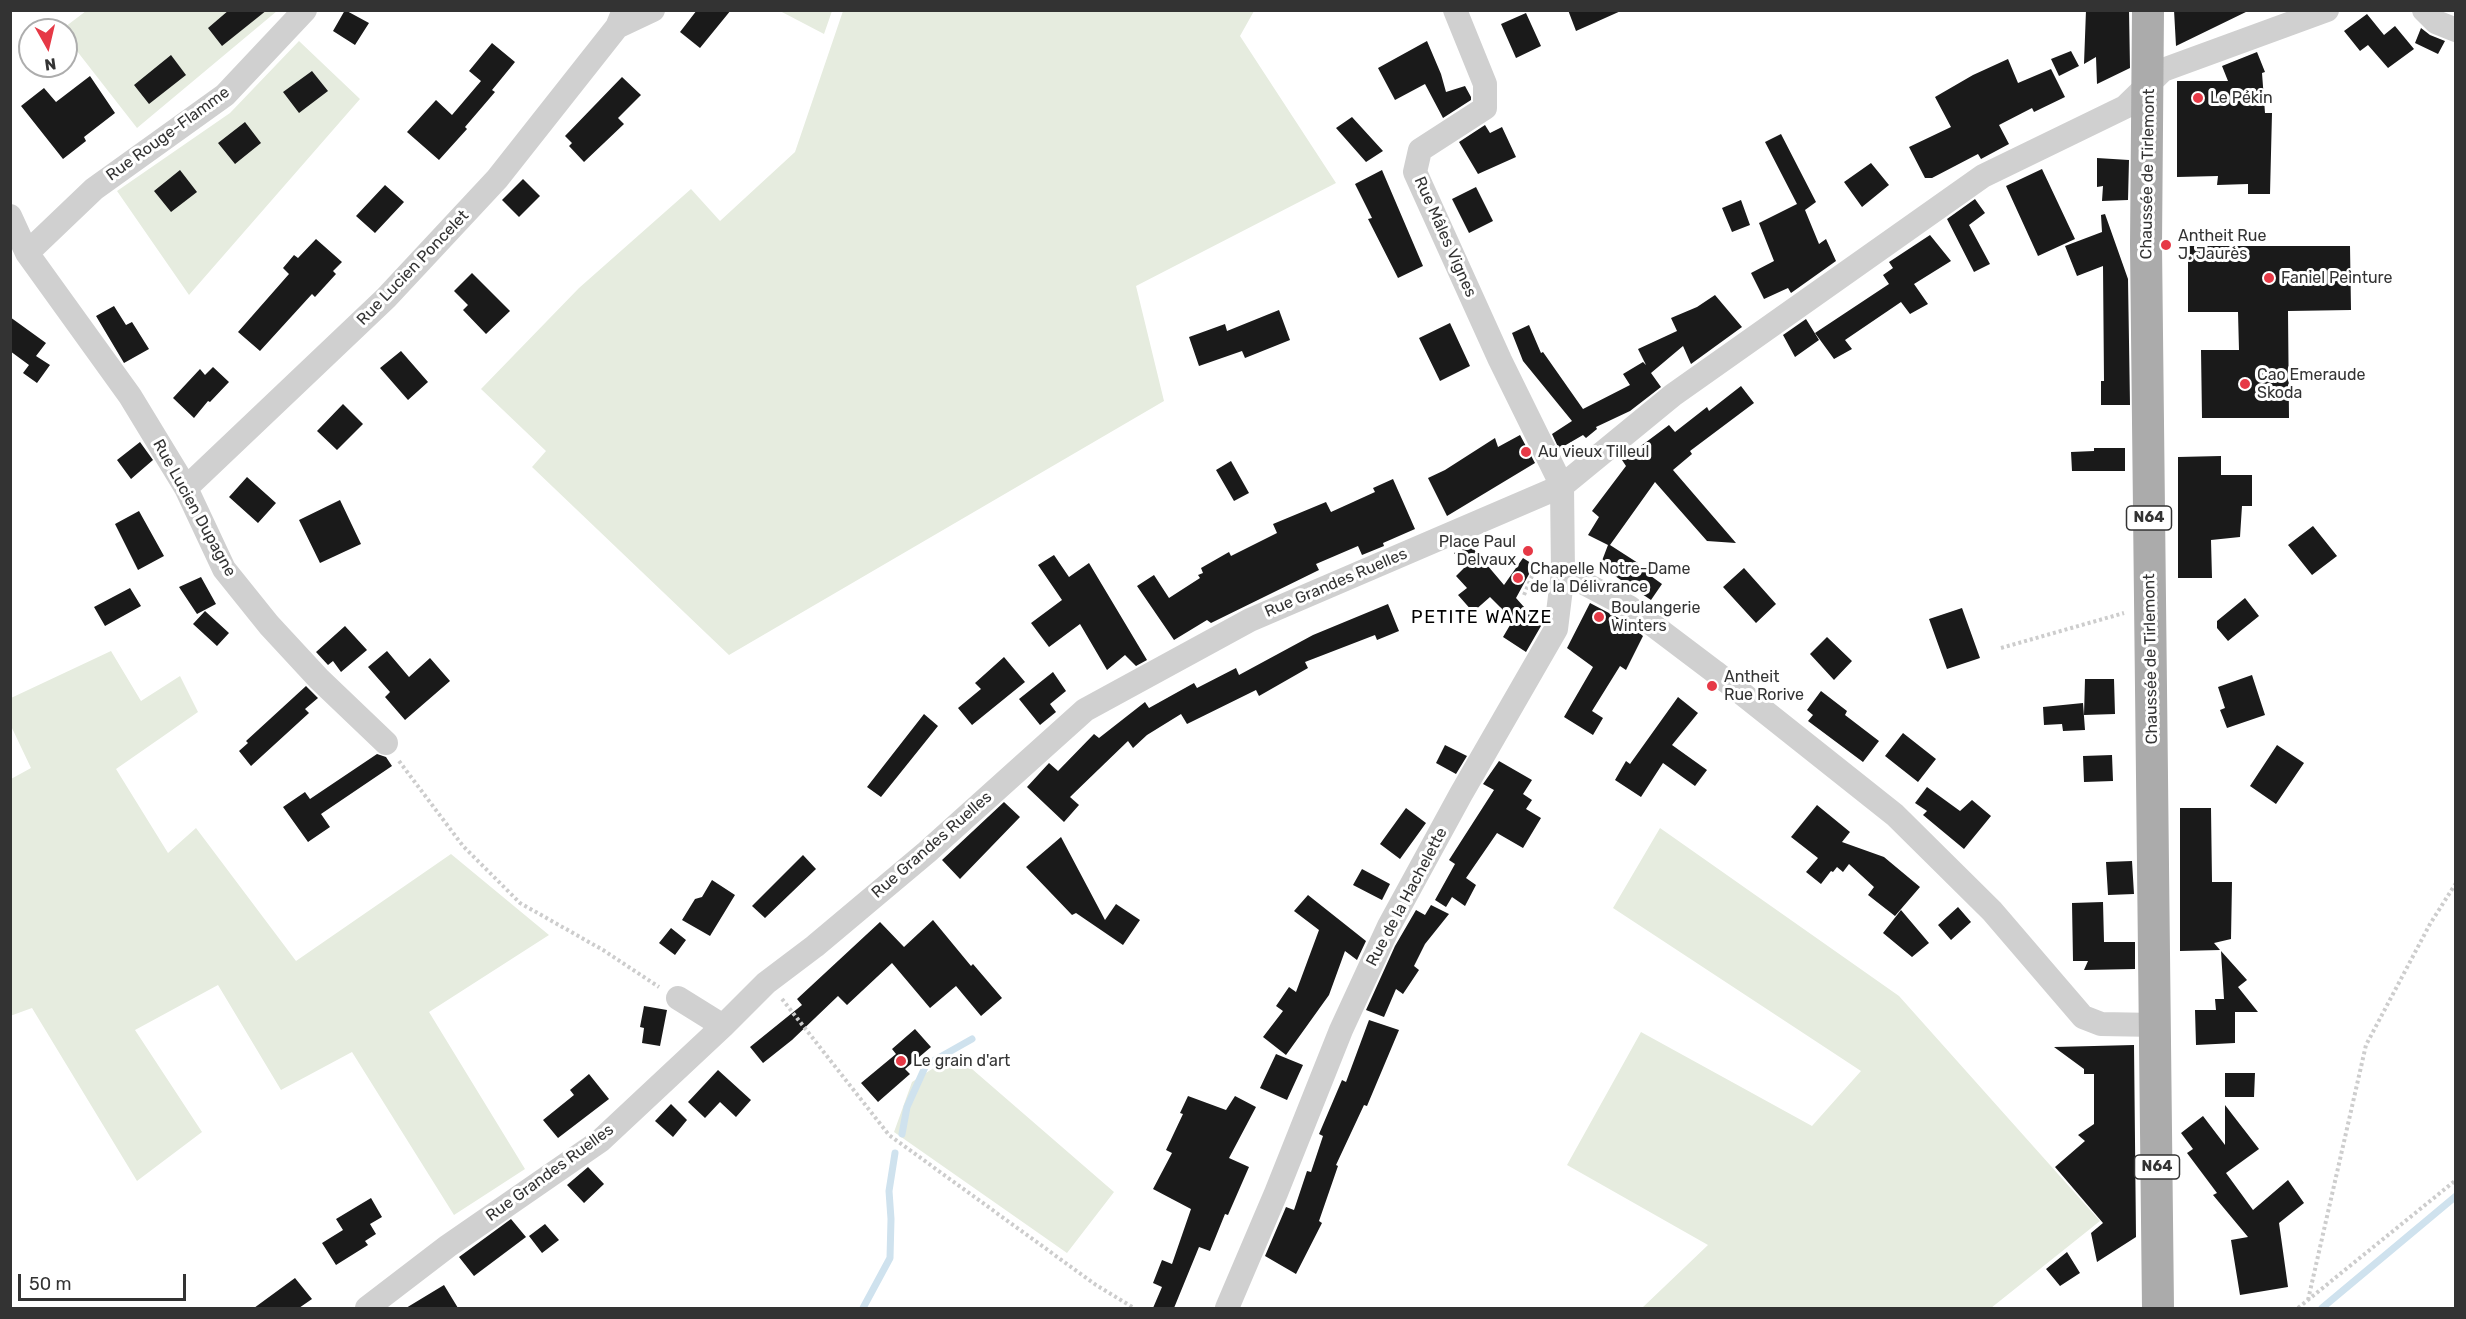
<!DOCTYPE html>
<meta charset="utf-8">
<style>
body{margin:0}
#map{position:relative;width:2466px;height:1319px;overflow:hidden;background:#fff;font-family:Rubik,sans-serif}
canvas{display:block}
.frame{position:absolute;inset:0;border:12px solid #333;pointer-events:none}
.north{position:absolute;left:18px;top:18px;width:60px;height:60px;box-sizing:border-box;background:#fff;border:2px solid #adadad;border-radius:50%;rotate:172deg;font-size:16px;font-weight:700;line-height:24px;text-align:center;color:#333}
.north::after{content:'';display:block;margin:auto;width:21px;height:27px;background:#e63946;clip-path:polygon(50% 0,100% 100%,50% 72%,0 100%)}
.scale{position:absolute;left:18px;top:1274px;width:168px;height:27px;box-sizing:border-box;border:3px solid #333;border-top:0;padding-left:8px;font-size:18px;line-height:21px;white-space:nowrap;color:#333;-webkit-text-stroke:4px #fff;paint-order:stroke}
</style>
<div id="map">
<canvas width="2466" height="1319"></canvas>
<div class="frame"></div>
<div class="north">N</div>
<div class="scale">50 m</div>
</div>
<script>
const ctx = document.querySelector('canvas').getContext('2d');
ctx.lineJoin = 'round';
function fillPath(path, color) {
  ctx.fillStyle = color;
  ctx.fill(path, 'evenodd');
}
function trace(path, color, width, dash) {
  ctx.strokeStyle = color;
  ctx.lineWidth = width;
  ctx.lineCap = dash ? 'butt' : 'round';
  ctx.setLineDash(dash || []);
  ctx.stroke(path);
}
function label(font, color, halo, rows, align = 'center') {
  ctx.font = font + ' Rubik,sans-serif';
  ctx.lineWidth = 6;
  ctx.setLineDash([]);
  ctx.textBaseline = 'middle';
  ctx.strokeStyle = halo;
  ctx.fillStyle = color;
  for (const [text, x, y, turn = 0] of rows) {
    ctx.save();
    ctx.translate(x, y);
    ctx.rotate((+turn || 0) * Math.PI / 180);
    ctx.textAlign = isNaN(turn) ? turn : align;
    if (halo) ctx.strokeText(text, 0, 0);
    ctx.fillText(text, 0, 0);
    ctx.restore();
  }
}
const green = new Path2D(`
 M86 11H277L137 128 66 37V30H61Z
 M780 11H832L824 34Z
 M843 11H1254L1240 36 1336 183 1136 286 1164 401 729 655 532 467 546 451 481 389 579 288 691 189 720 221 795 152Z
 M299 41 360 99 189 295 117 191 230 113Z
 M111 651 141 701 180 676 198 712 116 769 168 853 196 828 296 961 451 854 549 935 429 1012 525 1169 454 1215 352 1052 281 1090 218 985 135 1030 202 1132 137 1181 32 1008 10 1016 11 779 31 768 11 726V698Z
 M1660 828 1899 996 2100 1221 1991 1308H1642L1708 1245 1567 1165 1641 1032 1812 1126 1861 1071 1613 908Z
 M957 1056 1114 1192 1067 1253 894 1132 912 1082 932 1069Z`);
const stream = new Path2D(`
 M902 1134 907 1107 926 1065 972 1039
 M863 1308 890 1258 891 1219 889 1191 895 1153
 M2322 1308 2456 1196`);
const building = new Path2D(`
 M229 10H267L222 46 208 28Z
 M345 10 369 23 355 45 333 31Z
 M697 10H731L700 48 680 32Z
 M1568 10H1623L1576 31Z
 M2086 10H2129L2130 68 2097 84 2096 57 2084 64Z
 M2174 10H2250L2176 46Z
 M1526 13 1541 46 1516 58 1501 24Z
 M2367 14 2384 35 2395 26 2414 49 2388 68 2368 45 2360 51 2344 31Z
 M2421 28 2430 35 2445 41 2438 54 2415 43Z
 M1427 41 1441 74 1446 92 1465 86 1471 97V100L1443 118 1425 84 1395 100 1378 68Z
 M492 43 515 62 492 90 495 92 465 127 467 129 439 160 407 132 436 100 452 115 481 81 469 71Z
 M2071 51 2079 66 2059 76 2051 59Z
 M2257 52 2265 72 2262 73 2265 113H2272L2270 194H2248V184L2217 185 2218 176 2177 177V81H2228L2222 66Z
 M171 55 186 75 149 104 134 85Z
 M2008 59 2018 83 2051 69 2065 97 2034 112 2032 108 1999 125 2009 144 1981 159 1978 154 1932 178H1925L1909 147 1951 127 1935 97 1973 75Z
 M312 71 328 91 299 113 283 92Z
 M90 76 115 113 84 137 86 141 63 159 21 106 44 88 56 102Z
 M622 77 641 95 618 118 624 124 584 162 569 146 572 143 565 136Z
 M1352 117 1383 151 1366 162 1336 128Z
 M245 122 261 143 235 164 218 143Z
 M1485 125 1490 133 1502 127 1516 157 1478 174 1459 142Z
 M1781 134 1816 202 1805 210 1819 244 1826 239 1836 261 1791 293 1788 288 1764 299 1751 273 1774 261 1759 223 1797 204 1765 142Z
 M2097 158 2129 160 2128 200 2102 201 2103 186 2097 187Z
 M1871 163 1889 185 1862 207 1844 182Z
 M2042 169 2075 239 2038 256 2006 186Z
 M180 170 197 192 171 212 154 191Z
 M1382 170 1423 266 1398 278 1368 219 1372 218 1355 184Z
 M523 179 540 196 519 217 502 200Z
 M385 185 404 202 375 233 356 216Z
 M1476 187 1493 221 1469 233 1452 199Z
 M1975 199 1985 213 1969 225 1990 264 1974 272 1947 219Z
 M1741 200 1750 225 1732 232 1722 208Z
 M2105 214 2128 279 2130 405H2101V381H2104L2103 266 2077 276 2065 246 2102 232 2101 215Z
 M1930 235 1951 261 1914 284 1928 304 1910 314 1901 302 1845 340 1852 349 1834 359 1815 333 1889 284 1883 275 1893 268 1889 262Z
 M316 239 342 262 333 271 336 274 315 297 312 294 260 351 238 332 289 274 283 268 294 255 298 258Z
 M2188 246H2350L2351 310 2288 311 2289 418H2202L2201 350H2239L2238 312H2188Z
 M472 273 510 311 486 334 463 310 468 305 454 291Z
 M1715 295 1742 327 1691 364 1683 346 1651 373 1661 387 1630 411 1596 427 1597 429 1586 438 1583 435 1559 449 1552 434 1572 421 1523 361 1512 333 1529 325 1541 353 1543 352 1583 409 1630 385 1623 374 1643 362 1646 365 1638 349 1677 331 1671 318 1697 307Z
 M114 306 126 325 132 322 149 349 124 363 96 316Z
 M1279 310 1290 340 1245 358 1242 351 1199 366 1189 337 1225 324 1227 331Z
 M10 317 46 343 36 356 50 365 37 383 23 373 29 365 10 351Z
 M1806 319 1819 340 1795 357 1783 335Z
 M1450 323 1470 366 1440 381 1419 338Z
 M401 351 428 382 408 400 380 368Z
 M213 367 229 382 210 402 208 401 194 418 173 398 200 369 205 375Z
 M1741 386 1754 403 1690 451 1692 454 1673 470 1736 543 1707 541 1655 482 1610 545 1638 563 1637 566 1662 584 1651 600 1600 566 1608 545 1588 535 1599 517 1592 511 1626 466 1622 460 1669 425 1675 432 1707 407 1709 411Z
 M343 404 363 424 337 450 317 431Z
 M1520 435 1535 463 1447 516 1428 478 1445 470 1495 438 1498 447Z
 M140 442 153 460 131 479 117 460Z
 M2094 448H2125V471H2072L2071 452 2094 451Z
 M2221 456V475H2252V506H2242L2240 537 2211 540 2212 578H2178V457Z
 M1231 461 1249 493 1234 501 1216 470Z
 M247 477 276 503 258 523 229 497Z
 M1393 479 1415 529 1383 543 1384 546 1362 555 1358 546 1316 564 1319 570 1211 623 1207 620 1174 640 1137 586 1154 575 1169 598 1200 578 1198 575 1203 573 1201 568 1229 552 1231 556 1277 533 1273 524 1326 502 1331 512 1375 492 1373 488Z
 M340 500 361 544 320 563 299 520Z
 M139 511 164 556 138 570 115 524Z
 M2313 526 2337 556 2312 575 2288 545Z
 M1471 546 1504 585 1523 558 1534 565 1516 598 1541 626 1526 652 1503 637 1513 620 1490 597 1473 612 1458 595 1467 588 1456 576 1466 566 1454 553Z
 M1054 555 1069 577 1089 563 1147 660 1136 666 1125 655 1107 670 1080 624 1049 647 1031 623 1062 600 1038 565Z
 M1744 568 1776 604 1756 623 1723 587Z
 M201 577 216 604 197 614 179 587Z
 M130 588 141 606 105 626 94 607Z
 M2245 598 2259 616 2228 641 2217 628V621Z
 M1590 603 1626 622 1643 636 1626 670 1620 666 1592 711 1603 718 1593 735 1564 717 1593 667 1567 648Z
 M1388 604 1399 631 1377 640 1375 635 1305 662 1308 668 1259 696 1256 690 1187 724 1181 714 1147 735 1133 748 1128 741 1070 797 1079 805 1064 822 1027 787 1049 763 1058 771 1094 734 1099 738 1145 702 1149 708 1194 683 1197 688 1236 668 1239 675 1313 635Z
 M1962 608 1980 658 1947 669 1929 619Z
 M205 611 229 633 217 646 193 624Z
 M345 626 367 650 341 672 333 661 328 665 316 652Z
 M1827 637 1852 661 1834 680 1810 654Z
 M387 651 409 677 430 658 450 681 405 720 385 697 390 692 368 667Z
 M1004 657 1025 682 972 725 958 708 981 689 975 683Z
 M1053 672 1066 691 1050 704 1056 712 1040 725 1019 699Z
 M2252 675 2265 715 2227 728 2220 710 2225 708 2218 687Z
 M2085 679H2114L2115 714 2084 715Z
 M306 686 318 698 305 709 309 713 251 766 239 751 248 743 246 741Z
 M1821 691 1847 711 1845 715 1879 741 1863 762 1808 721 1813 715 1807 710Z
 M1678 697 1698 713 1672 745 1707 770 1695 786 1663 763 1641 797 1615 780 1626 761 1630 764Z
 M2083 703 2085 730 2063 731 2062 724 2044 725 2043 707Z
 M924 714 938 726 881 797 867 787Z
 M1903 733 1936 759 1918 782 1885 756Z
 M1445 745 1467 756 1456 774 1436 763Z
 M2277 745 2304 763 2276 804 2250 786Z
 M377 754 386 757 392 766 321 814 330 827 308 842 283 807 305 792 310 799Z
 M2112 755 2113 781 2084 782 2083 756Z
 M1499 761 1532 780 1523 794 1532 800 1526 809 1541 818 1523 848 1497 833 1466 878 1476 885 1465 906 1452 897 1446 907 1435 900 1455 864 1449 860 1494 790 1483 784Z
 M1927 787 1960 811 1972 800 1991 816 1964 849 1923 815 1927 811 1915 803Z
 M1004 802 1020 817 960 879 942 860Z
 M1817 805 1850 832 1842 842 1884 857 1920 887 1895 916 1868 895 1874 887 1849 864 1843 872 1837 867 1833 872 1831 871 1821 884 1806 872 1818 858 1791 837Z
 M1406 808 1426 823 1400 859 1380 844Z
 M2180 808H2211L2212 882H2232L2231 939 2214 943 2220 950 2180 951Z
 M1061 837 1105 920 1116 904 1140 920 1123 945 1076 913 1072 915 1026 867Z
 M803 855 816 869 765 918 752 906Z
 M2132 861 2134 894 2108 895 2106 862Z
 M1362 869 1390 884 1382 900 1353 885Z
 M712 880 735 895 710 936 682 920 695 899 702 897Z
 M1308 895 1366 941 1357 960 1345 951 1329 995 1286 1055 1263 1037 1283 1011 1276 1006 1289 987 1296 992 1319 930 1294 911Z
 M2103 902 2104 942H2135V969L2084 970 2088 961H2073L2072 903Z
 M1431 905 1449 914 1425 944 1414 966 1419 970 1403 994 1396 989 1384 1017 1366 1010 1395 946 1416 910 1425 915Z
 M1958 907 1971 922 1951 940 1938 925Z
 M1901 910 1929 943 1912 957 1883 933Z
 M933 920 971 966 973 964 1002 998 981 1016 956 986 930 1008 892 963 847 1005 838 996 792 1040 763 1063 750 1047 802 1005 797 999 880 922 904 947Z
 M671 928 686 940 675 955 659 943Z
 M2221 951 2247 980 2238 987 2258 1012H2235V1043L2196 1045 2195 1010H2216L2215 999H2224Z
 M644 1006 667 1010 660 1046 642 1043 644 1028 640 1027Z
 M1369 1020 1399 1030 1367 1106 1364 1105 1336 1165 1338 1166 1319 1221 1322 1223 1296 1274 1265 1256 1286 1207 1294 1210 1307 1171 1311 1172 1323 1136 1319 1134 1342 1080 1346 1082Z
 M915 1029 931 1047 905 1069 910 1074 878 1102 861 1083 896 1054 892 1049Z
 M2134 1045 2136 1237 2097 1262 2091 1233 2103 1223 2055 1167 2085 1141 2078 1135 2094 1124V1074H2084V1069L2054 1047Z
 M1276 1054 1303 1065 1287 1100 1260 1088Z
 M718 1070 751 1100 736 1117 720 1102 705 1118 688 1102Z
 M2225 1073H2255L2254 1097H2225Z
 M589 1074 609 1099 558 1138 543 1120 574 1095 570 1090Z
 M1188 1096 1226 1110 1235 1096 1256 1107 1229 1158 1249 1167 1228 1215 1225 1214 1210 1251 1199 1247 1174 1308H1153L1162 1287 1153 1283 1162 1260 1172 1264 1191 1209 1153 1189 1172 1153 1166 1150 1183 1114 1180 1113Z
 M671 1104 687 1120 673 1137 655 1121Z
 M2225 1105 2259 1149 2226 1173 2253 1210 2288 1180 2304 1203 2279 1223 2288 1287 2240 1295 2231 1240 2248 1237 2213 1195 2217 1193 2187 1153 2193 1149 2181 1133 2203 1116 2225 1145Z
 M588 1167 604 1184 584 1203 567 1185Z
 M371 1198 382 1217 370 1224 376 1234 365 1241 368 1245 336 1265 322 1243 343 1230 336 1219Z
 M511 1219 526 1237 474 1276 459 1257Z
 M545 1224 559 1240 542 1253 529 1236Z
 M2067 1252 2080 1273 2060 1286 2046 1269Z
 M295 1278 312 1299 299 1308H254Z
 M444 1285 458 1308H406Z`);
const path = new Path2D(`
 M1524 595 1534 571 1539 565
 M2001 648 2124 613
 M399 761 463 846 520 903 603 950 659 987
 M782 999 889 1135 1096 1285 1134 1308
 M2308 1300 2366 1045 2430 924 2456 883
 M2298 1308 2456 1180`);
const minor = new Path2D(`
 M2424 10 2436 22 2456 30
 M617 27 653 10
 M10 216 27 253 130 396 186 488 224 569 269 625 319 679 386 743
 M27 253 94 189 225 95 305 10
 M186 488 386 298 497 179 617 27 624 10
 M1563 572 1629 607 1715 672 1895 815 1992 911 2083 1017 2101 1024 2156 1025
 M678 998 723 1026
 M367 1308 448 1246 600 1141 723 1026 766 983 815 946 927 852 1085 710 1250 620 1562 486 1673 395 1983 176 2125 107 2163 70 2327 10
 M1227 1308 1276 1193 1341 1030 1389 926 1461 794 1556 629 1563 572 1562 486 1500 360 1415 172 1420 150 1485 108V84L1455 10`);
const major = new Path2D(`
 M2148 10 2146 245 2158 1308`);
const markers = [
 [2198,98,6,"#e63946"],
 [2166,245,6,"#e63946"],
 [2269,278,6,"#e63946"],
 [2245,384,6,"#e63946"],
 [1526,452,6,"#e63946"],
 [1528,551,6,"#e63946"],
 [1518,578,6,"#e63946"],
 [1599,617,6,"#e63946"],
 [1712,686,6,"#e63946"],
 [901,1061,6,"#e63946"]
];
const shields = [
 [2149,518,45],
 [2157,1167,45]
];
const shieldNames = [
 ["N64",2149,518],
 ["N64",2157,1167]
];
const poiNames = [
 ["Le Pékin",2210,98],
 ["Antheit Rue",2178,236],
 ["J. Jaurès",2178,254],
 ["Faniel Peinture",2281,278],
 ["Cao Emeraude",2257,375],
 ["Skoda",2257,393],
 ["Au vieux Tilleul",1538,452],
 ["Place Paul",1516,542,"right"],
 ["Delvaux",1516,560,"right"],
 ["Chapelle Notre-Dame",1530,569],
 ["de la Délivrance",1530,587],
 ["Boulangerie",1611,608],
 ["Winters",1611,626],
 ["Antheit",1724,677],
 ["Rue Rorive",1724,695],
 ["Le grain d'art",913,1061]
];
const streetNames = [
 ["Rue Rouge-Flamme",168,134,-36],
 ["Chaussée de Tirlemont",2148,174,-89],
 ["Rue Mâles Vignes",1445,237,66],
 ["Rue Lucien Poncelet",413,268,-46],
 ["Rue Lucien Dupagne",194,508,61],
 ["Rue Grandes Ruelles",1336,583,-23],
 ["Chaussée de Tirlemont",2151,659,-91],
 ["Rue Grandes Ruelles",932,845,-41],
 ["Rue de la Hachelette",1407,897,-62],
 ["Rue Grandes Ruelles",550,1173,-36]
];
const neighbourhoodNames = [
 ["PETITE WANZE",1482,618]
];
fillPath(green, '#e6ecdf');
trace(stream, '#cfe2ee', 7);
fillPath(building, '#1a1a1a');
trace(path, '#cdcdcd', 4, [3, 3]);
trace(minor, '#d0d0d0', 24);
trace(major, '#ababab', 32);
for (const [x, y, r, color] of markers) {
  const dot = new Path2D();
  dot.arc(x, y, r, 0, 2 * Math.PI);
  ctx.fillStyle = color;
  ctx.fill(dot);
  trace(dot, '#fff', 2);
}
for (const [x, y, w] of shields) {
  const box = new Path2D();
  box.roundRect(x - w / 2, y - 12, w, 24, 4.5);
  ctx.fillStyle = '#fff';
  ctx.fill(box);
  trace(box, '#333', 1.5);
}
label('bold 15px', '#333', null, shieldNames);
label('16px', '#333', '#fff', poiNames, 'left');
label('16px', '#333', '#fff', streetNames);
ctx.letterSpacing = '1.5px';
label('18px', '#000', '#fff', neighbourhoodNames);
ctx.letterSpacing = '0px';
</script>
